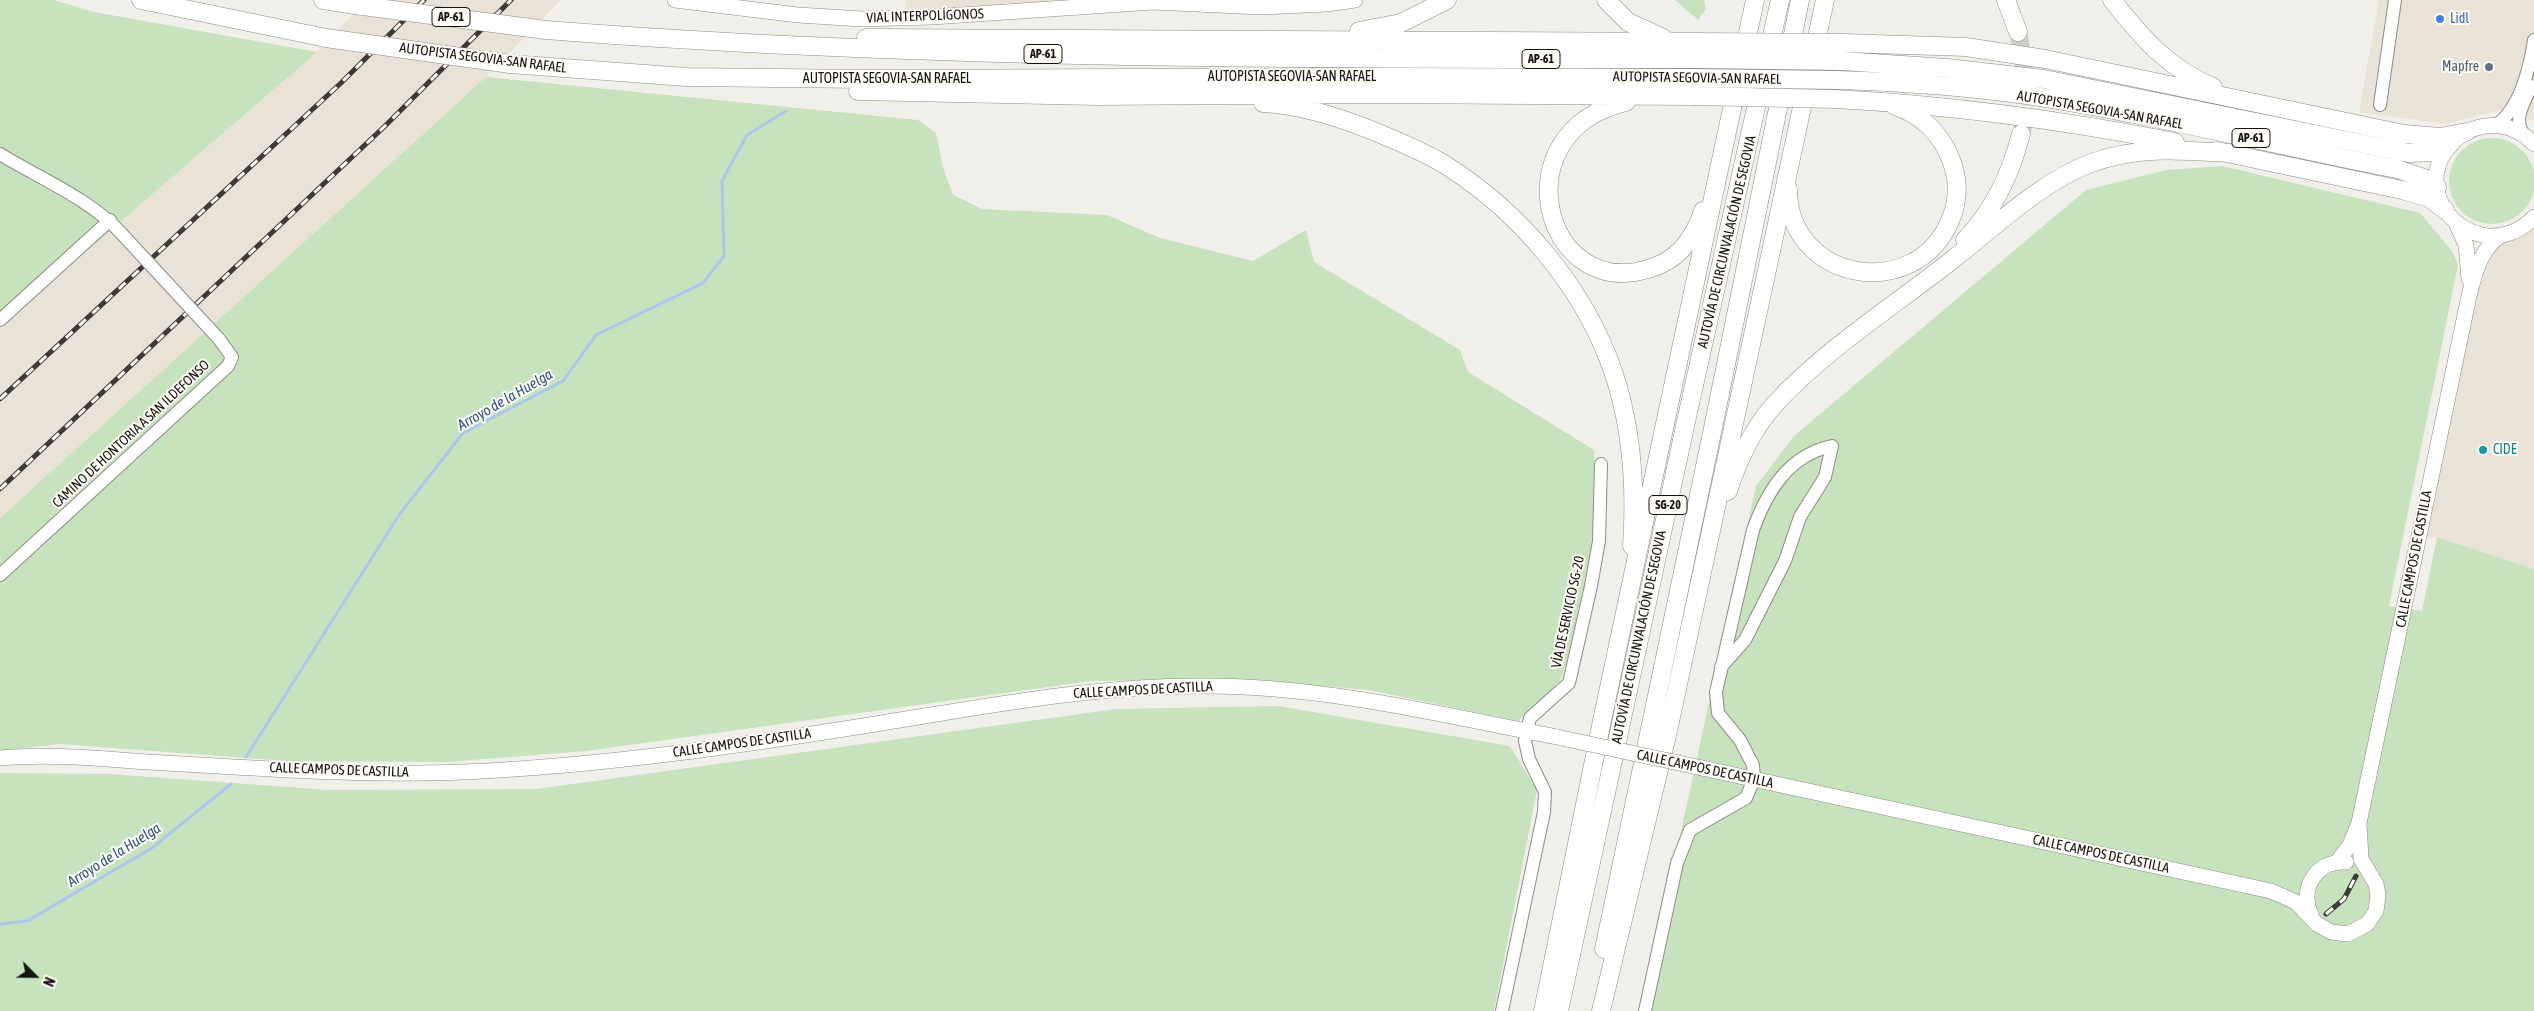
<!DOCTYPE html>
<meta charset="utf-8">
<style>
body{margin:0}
#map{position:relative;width:2534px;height:1011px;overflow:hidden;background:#f1efe9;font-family:"Asap Condensed",sans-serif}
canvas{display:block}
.north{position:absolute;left:10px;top:951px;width:50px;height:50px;-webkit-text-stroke:4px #fffdf6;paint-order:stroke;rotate:113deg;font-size:14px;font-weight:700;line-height:20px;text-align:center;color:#131310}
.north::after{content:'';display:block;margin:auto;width:18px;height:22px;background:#131310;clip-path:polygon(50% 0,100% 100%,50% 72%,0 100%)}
</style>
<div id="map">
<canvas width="2534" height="1011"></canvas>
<div class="north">N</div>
</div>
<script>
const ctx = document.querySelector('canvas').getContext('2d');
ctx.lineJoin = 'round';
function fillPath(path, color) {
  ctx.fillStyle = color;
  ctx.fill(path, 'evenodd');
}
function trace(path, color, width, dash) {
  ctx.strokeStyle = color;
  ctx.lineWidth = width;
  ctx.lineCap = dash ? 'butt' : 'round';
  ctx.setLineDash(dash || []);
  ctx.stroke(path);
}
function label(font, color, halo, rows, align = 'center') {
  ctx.font = font + ' "Asap Condensed",sans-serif';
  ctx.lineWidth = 4;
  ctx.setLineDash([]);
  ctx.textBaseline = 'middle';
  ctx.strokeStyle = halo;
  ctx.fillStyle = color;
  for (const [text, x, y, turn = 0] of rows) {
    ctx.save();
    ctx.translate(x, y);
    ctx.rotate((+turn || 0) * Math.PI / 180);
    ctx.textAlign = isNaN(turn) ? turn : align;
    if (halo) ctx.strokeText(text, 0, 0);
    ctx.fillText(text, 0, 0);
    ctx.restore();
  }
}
const built = new Path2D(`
 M366 0H561L486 77 0 518V326L317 52Z
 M905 0H1236L907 24Z
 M2379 0H2534V121L2503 109 2445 124 2359 112Z
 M2534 228V569L2437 537 2426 538 2480 276 2497 244 2517 239Z`);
const green = new Path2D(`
 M0 0H54L94 12 317 52 0 326Z
 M1675 0H1704L1706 9 1698 20Z
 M486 77 918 120 936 133 943 168 953 195 982 209 1107 215 1160 238 1253 261 1306 230 1314 262 1460 350 1468 372 1594 450 1599 519 1571 651 1560 681 1518 721 1369 690 1238 679 1091 681 586 751 446 762 287 761 60 744 0 751V518Z
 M2449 181a43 43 0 1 1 86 0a43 43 0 1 1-86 0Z
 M2222 166 2420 213 2452 251 2458 265 2389 606 2422 611 2437 537 2534 569V1011H1642L1756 486 1794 436 2086 190 2166 170Z
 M1278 706 1510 746 1537 790 1494 1011H0V773L110 774 329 790 536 789 1116 709Z`);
const stream = new Path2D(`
 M246 757 399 515 463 433 563 381 596 335 703 283 724 256 722 181 747 135 786 111
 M0 924 27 921 152 848 231 784`);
const highwayTunnel = new Path2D(`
 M2018 32C2025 65 2029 97 2022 131`);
const minor = new Path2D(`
 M2380 105 2395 0
 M2496 125C2520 109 2530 67 2534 40
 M2524 135C2512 117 2525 103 2531 86
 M0 154C39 178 90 199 121 233
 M0 320 110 220
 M0 575 228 366 232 357 219 339
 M1502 1011 1544 812 1545 792 1529 759 1525 741 1530 718 1569 683 1591 586 1599 541 1601 464
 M1645 1011 1677 863 1690 830 1746 798 1754 779 1753 765 1740 740 1718 713 1716 692 1753 530C1767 491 1789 455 1832 446L1825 477 1800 517 1785 561 1745 640 1721 667`);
const major = new Path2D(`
 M675 0 798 15 862 19 932 17 1153 2 1261 7 1327 4 1355 0
 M2534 144C2485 93 2407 157 2447 213 2456 224 2468 232 2482 235 2502 239 2521 231 2534 217
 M2456 223 2466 245 2469 279
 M0 758C55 753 110 760 165 763 265 769 364 776 464 772 598 766 731 747 863 726 977 708 1091 685 1207 686 1325 686 1442 715 1557 737
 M1702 768 2271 891 2296 902 2317 924 2331 932 2348 934 2367 924 2376 911 2378 895 2376 884 2361 859 2359 823
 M2337 862 2350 845 2359 823 2469 296C2475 272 2480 250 2501 235
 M2311 915C2299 889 2316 860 2346 862`);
const highway = new Path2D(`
 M141 0 326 38
 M323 0 355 5
 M1606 0 1628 22 1663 38
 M2006 0 2018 32
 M2112 0C2141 37 2169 69 2213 87
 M546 30C929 60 1312 59 1696 59
 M1359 31 1401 23 1447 0
 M866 38 1696 42
 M1843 43 1966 47 2045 59 2404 134 2440 137 2466 132
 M1842 61 1947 68 2044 79 2408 153 2437 152 2450 144
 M510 64 686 77 866 79 1389 77 1695 78
 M1837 80C1905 82 1973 87 2040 97 2160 116 2278 146 2397 169L2424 178 2437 187
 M858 91 1097 96 1373 94 1694 96
 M1835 99C1949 105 2062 120 2175 142
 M1626 102C1500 131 1543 301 1648 269 1678 261 1694 239 1703 211
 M1263 103C1306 105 1351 121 1390 138 1409 146 1430 155 1447 166 1521 213 1584 288 1613 371 1632 427 1636 487 1632 546
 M2217 151 2402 190 2429 198 2445 210
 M1788 189C1788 281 1914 304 1950 221 1959 200 1959 177 1949 155 1939 132 1920 114 1895 106
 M1965 240C1994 210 2011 173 2021 134
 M1728 491C1738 460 1752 430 1774 405 1824 350 1894 306 1952 260 1996 226 2039 183 2091 163 2137 146 2181 150 2229 153
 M1604 949 1713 428 1800 0
 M1543 1011 1603 716 1755 0
 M1559 1011 1687 417 1780 0
 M1601 1011 1666 740 1825 0`);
const rail = new Path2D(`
 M0 399 342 82 424 0
 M0 489 385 126 511 0
 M2326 914 2344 899 2356 876`);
const minorBridge = new Path2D(`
 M121 233 219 339`);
const majorBridge = new Path2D(`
 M1557 737 1702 768`);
const highwayBridge = new Path2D(`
 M355 5 546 30
 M326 38 510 64
 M1696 42 1843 43
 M1696 59 1842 61
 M1695 78 1837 80
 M1694 96 1835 99`);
const markers = [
 [2440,19,5,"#3f7fe0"],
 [2489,67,5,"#5c6f8a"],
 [2483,450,5,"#0f9aa8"]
];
const shields = [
 [451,17,38],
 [1043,54,38],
 [1541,59,38],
 [2251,138,38],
 [1668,505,38]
];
const shieldNames = [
 ["AP-61",451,17],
 ["AP-61",1043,54],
 ["AP-61",1541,59],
 ["AP-61",2251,138],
 ["SG-20",1668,505]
];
const streetNames = [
 ["VIAL INTERPOLÍGONOS",925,16,-2],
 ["AUTOPISTA SEGOVIA-SAN RAFAEL",483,58,7],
 ["AUTOPISTA SEGOVIA-SAN RAFAEL",1292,77],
 ["AUTOPISTA SEGOVIA-SAN RAFAEL",1697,78,1],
 ["AUTOPISTA SEGOVIA-SAN RAFAEL",887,79],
 ["AUTOPISTA SEGOVIA-SAN RAFAEL",2100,110,10],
 ["AUTOVÍA DE CIRCUNVALACIÓN DE SEGOVIA",1727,242,-77],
 ["CAMINO DE HONTORIA A SAN ILDEFONSO",131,434,-43],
 ["CALLE CAMPOS DE CASTILLA",2414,559,-79],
 ["VÍA DE SERVICIO SG-20",1568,612,-78],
 ["AUTOVÍA DE CIRCUNVALACIÓN DE SEGOVIA",1639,637,-78],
 ["CALLE CAMPOS DE CASTILLA",1143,690,-3],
 ["CALLE CAMPOS DE CASTILLA",742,743,-8],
 ["CALLE CAMPOS DE CASTILLA",1705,769,12],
 ["CALLE CAMPOS DE CASTILLA",339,770,2],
 ["CALLE CAMPOS DE CASTILLA",2101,854,12]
];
const shopNames = [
 ["Lidl",2450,19]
];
const serviceNames = [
 ["Mapfre",2479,67]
];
const cultureNames = [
 ["CIDE",2493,450]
];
const waterNames = [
 ["Arroyo de la Huelga",505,400,-30],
 ["Arroyo de la Huelga",114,855,-32]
];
fillPath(built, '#e8e3d6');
fillPath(green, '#c6e3bd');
trace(stream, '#acc6ec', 3);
trace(highwayTunnel, '#d0cec8', 18, [18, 9]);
trace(minor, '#8d8b85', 14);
trace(major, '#8d8b85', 16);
trace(highway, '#8d8b85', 19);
trace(minor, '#fff', 12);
trace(major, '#fff', 15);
trace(highway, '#fff', 18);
trace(rail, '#3b3b38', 5);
trace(rail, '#fffdf6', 3, [9]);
trace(minorBridge, '#8d8b85', 14, []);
trace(majorBridge, '#8d8b85', 16, []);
trace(highwayBridge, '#8d8b85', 19, []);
trace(minorBridge, '#fff', 12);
trace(majorBridge, '#fff', 15);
trace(highwayBridge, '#fff', 18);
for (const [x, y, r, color] of markers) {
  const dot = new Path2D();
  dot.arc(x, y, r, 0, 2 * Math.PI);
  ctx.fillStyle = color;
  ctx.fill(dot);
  trace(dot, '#fffdf6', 2);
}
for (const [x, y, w] of shields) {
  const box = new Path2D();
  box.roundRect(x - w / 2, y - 9.5, w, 19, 4);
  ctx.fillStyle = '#fffdf6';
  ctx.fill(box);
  trace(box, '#131310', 1);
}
label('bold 12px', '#131310', null, shieldNames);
label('14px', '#131310', '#fffdf6', streetNames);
label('14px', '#366cbe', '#fffdf6', shopNames, 'left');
label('14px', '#4e5e75', '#fffdf6', serviceNames, 'right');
label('14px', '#0d838f', '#fffdf6', cultureNames, 'left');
label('italic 15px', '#305283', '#fffdf6', waterNames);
</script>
